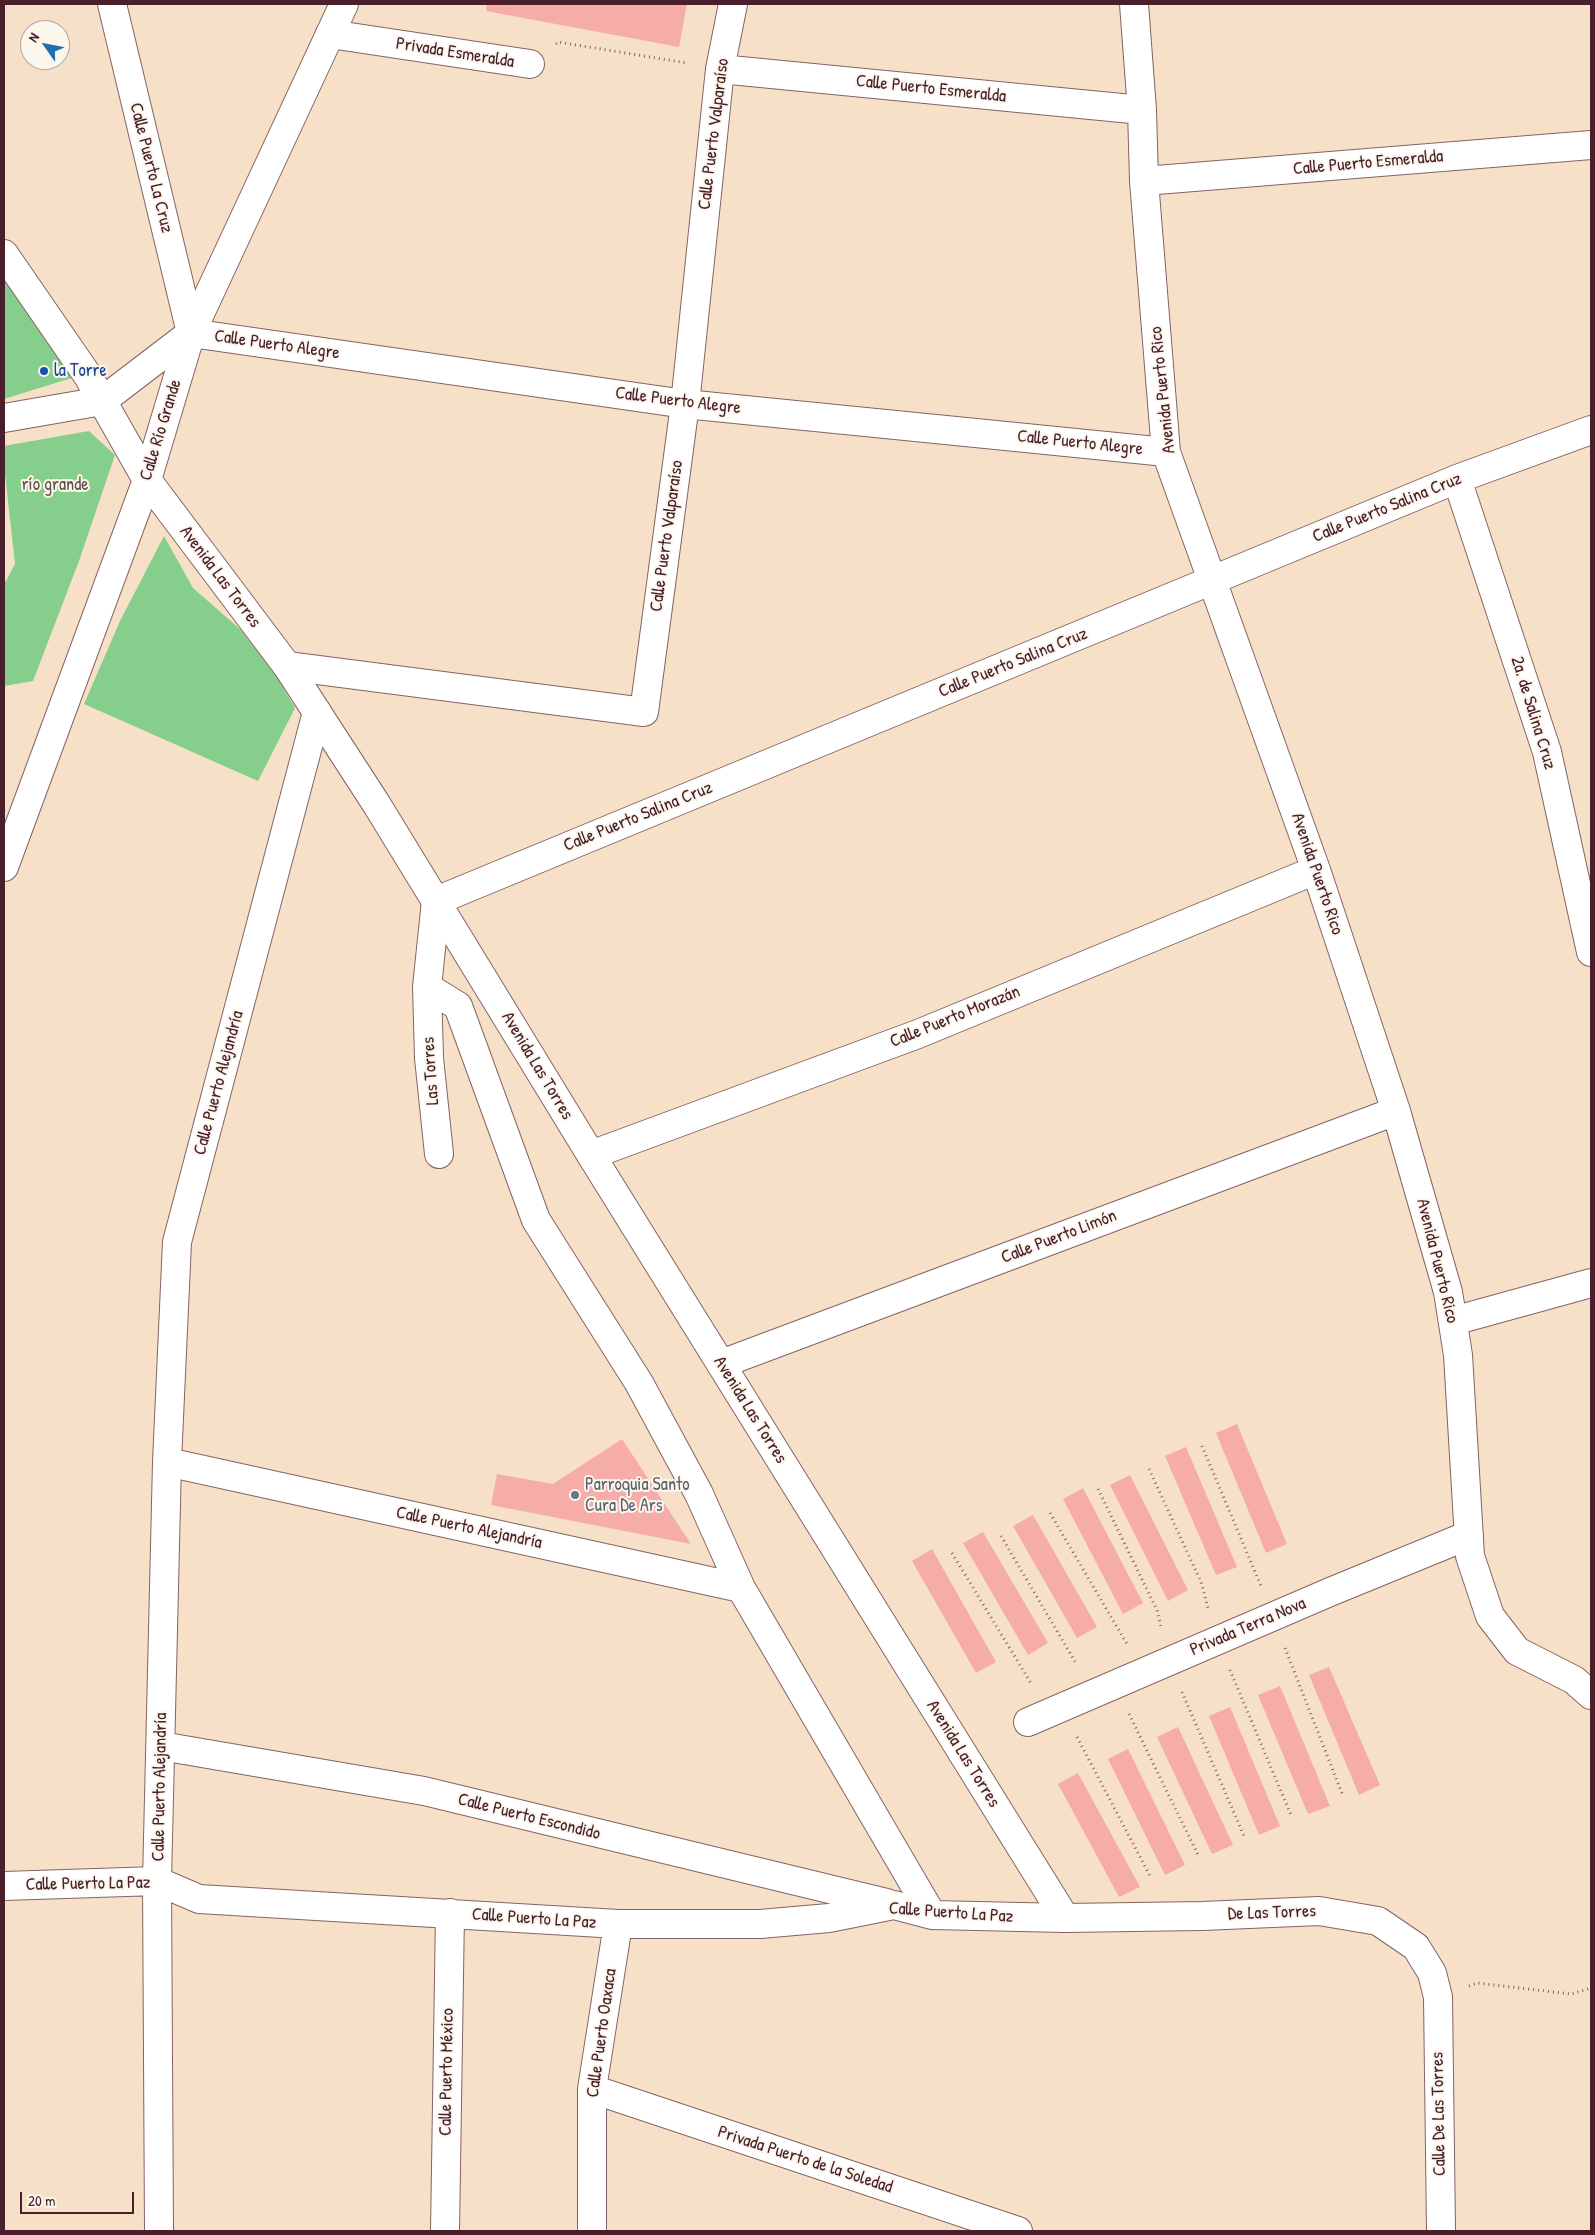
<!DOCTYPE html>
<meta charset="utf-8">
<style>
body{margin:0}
#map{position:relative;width:1595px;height:2235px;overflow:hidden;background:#f6e1c8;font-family:"Patrick Hand",sans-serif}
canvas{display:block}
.frame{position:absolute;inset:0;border:5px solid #4a1f2b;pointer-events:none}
.north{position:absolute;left:20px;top:20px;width:50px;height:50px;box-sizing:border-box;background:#fbf7ec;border:1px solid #b4a19f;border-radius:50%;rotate:303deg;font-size:14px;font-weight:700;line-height:20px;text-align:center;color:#4a1f2b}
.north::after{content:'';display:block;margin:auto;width:18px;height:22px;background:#1f6fb2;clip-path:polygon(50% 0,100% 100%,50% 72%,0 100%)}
.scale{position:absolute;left:20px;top:2192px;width:114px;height:22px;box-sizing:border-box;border:2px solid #4a1f2b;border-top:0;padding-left:6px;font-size:15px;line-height:18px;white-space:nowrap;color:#4a1f2b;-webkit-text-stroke:4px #fbf7ec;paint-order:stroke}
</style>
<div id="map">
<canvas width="1595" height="2235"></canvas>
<div class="frame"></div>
<div class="north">N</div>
<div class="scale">20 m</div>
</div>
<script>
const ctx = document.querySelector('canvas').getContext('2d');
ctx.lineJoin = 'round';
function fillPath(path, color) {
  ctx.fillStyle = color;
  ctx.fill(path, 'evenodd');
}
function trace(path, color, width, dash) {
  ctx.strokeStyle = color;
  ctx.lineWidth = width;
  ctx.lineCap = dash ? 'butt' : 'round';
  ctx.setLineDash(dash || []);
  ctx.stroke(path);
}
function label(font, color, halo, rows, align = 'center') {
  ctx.font = font + ' "Patrick Hand",sans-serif';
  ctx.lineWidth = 4;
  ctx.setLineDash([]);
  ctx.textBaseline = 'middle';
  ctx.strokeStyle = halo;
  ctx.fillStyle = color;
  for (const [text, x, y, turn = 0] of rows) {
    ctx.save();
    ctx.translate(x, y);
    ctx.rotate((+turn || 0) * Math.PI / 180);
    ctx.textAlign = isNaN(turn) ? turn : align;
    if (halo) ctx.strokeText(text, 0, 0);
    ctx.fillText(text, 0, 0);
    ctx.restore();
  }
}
const green = new Path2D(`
 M4 274 78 376 4 399Z
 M89 431 115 455 79 561 33 681 4 686V581H6L15 564 4 465V446Z
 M164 536 193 588 241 630 276 676 295 708 258 781 84 704 120 621Z`);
const building = new Path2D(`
 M487 4H687L679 47 486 11Z
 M1237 1424 1287 1544 1266 1553 1216 1433Z
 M622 1439 691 1544 491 1505 497 1474 553 1484Z
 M1186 1447 1237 1567 1216 1575 1165 1456Z
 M1130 1475 1188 1590 1168 1601 1110 1485Z
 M1083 1488 1143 1603 1123 1614 1063 1499Z
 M1033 1515 1097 1627 1077 1638 1013 1526Z
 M983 1532 1048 1643 1028 1655 963 1543Z
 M932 1549 996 1662 976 1673 912 1561Z
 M1329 1667 1380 1785 1359 1795 1309 1675Z
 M1280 1686 1330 1806 1308 1814 1258 1695Z
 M1230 1707 1280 1826 1259 1835 1209 1716Z
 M1178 1727 1233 1845 1212 1854 1157 1737Z
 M1128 1749 1185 1865 1165 1875 1108 1759Z
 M1078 1773 1140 1887 1119 1897 1058 1784Z`);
const path = new Path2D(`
 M556 44 558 42 687 63
 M1202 1446 1261 1586
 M1149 1469 1201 1582 1208 1608
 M1098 1489 1157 1610 1161 1627
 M1050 1513 1127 1644
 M1001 1536 1077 1665
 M952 1553 1032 1685
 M1285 1648 1343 1796
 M1230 1670 1291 1815
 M1182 1692 1244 1836
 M1129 1714 1199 1857
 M1077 1737 1150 1876
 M1469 1986 1477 1983 1571 1994 1591 1988`);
const street = new Path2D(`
 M112 4 191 333 685 404 1166 452
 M1134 4 1142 110 1144 181 1166 452 1316 870 1396 1111 1448 1292 1458 1355 1470 1556 1490 1616 1517 1651 1574 1680 1591 1695
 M330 34 530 64
 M720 69 1142 110
 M1144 181 1591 145
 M1457 479 1547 752 1591 952
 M287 666 644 712 685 404 720 69 733 4
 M427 987 429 1058 439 1154
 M591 1155 918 1034 1316 870
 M1453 1321 1591 1283
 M721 1364 1396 1111
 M167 1462 741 1588
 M1028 1722 1330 1592 1469 1535
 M161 1746 424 1791 887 1903
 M4 1886 157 1881 199 1899 618 1924H760L829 1918 894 1905 932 1915 1065 1918 1202 1916 1319 1911 1378 1921 1416 1947 1432 1973 1438 1997 1441 2231
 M932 1915 741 1588 699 1494 639 1383 536 1220 458 1006 427 987 436 901 1457 479 1591 430
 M592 2089 1018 2231
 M159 2231 157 1881 167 1462 177 1242 317 712
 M445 2231 450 1913
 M592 2231V2089L618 1924`);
const secondary = new Path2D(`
 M4 254 88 376 147 480 287 666 377 805 591 1155 1065 1918
 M4 418 102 401 191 333
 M4 867 147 480 191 333 344 4`);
const markers = [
 [44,371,5,"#1a4fb4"],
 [575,1495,5,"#6b7280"]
];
const streetNames = [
 ["Privada Esmeralda",455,53,9],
 ["Calle Puerto Esmeralda",931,89,6],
 ["Calle Puerto Valparaíso",714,134,-83],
 ["Calle Puerto Esmeralda",1368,163,-5],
 ["Calle Puerto La Cruz",151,168,76],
 ["Calle Puerto Alegre",277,345,8],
 ["Avenida Puerto Rico",1163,390,-96],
 ["Calle Puerto Alegre",678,401,7],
 ["Calle Río Grande",161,430,-73],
 ["Calle Puerto Alegre",1080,443,6],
 ["Calle Puerto Salina Cruz",1387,508,-22],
 ["Calle Puerto Valparaíso",667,536,-82],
 ["Avenida Las Torres",220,577,53],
 ["Calle Puerto Salina Cruz",1013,663,-22],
 ["2a. de Salina Cruz",1533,713,73],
 ["Calle Puerto Salina Cruz",638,817,-22],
 ["Avenida Puerto Rico",1317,874,71],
 ["Calle Puerto Morazán",955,1017,-22],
 ["Avenida Las Torres",537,1066,59],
 ["Las Torres",431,1071,-94],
 ["Calle Puerto Alejandría",219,1083,-75],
 ["Calle Puerto Limón",1059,1237,-21],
 ["Avenida Puerto Rico",1437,1261,76],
 ["Avenida Las Torres",750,1410,58],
 ["Calle Puerto Alejandría",469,1528,12],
 ["Privada Terra Nova",1248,1627,-23],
 ["Avenida Las Torres",963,1754,58],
 ["Calle Puerto Alejandría",160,1787,-89],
 ["Calle Puerto Escondido",529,1817,14],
 ["Calle Puerto La Paz",88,1884,-1],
 ["Calle Puerto La Paz",951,1913,4],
 ["De Las Torres",1272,1913,-2],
 ["Calle Puerto La Paz",534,1919,4],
 ["Calle Puerto Oaxaca",602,2033,-82],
 ["Calle Puerto México",447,2072,-89],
 ["Calle De Las Torres",1439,2114,-91],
 ["Privada Puerto de la Soledad",805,2160,18]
];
const transitNames = [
 ["la Torre",54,371]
];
const parkNames = [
 ["río grande",55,485]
];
const worshipNames = [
 ["Parroquia Santo",585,1485],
 ["Cura De Ars",585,1506]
];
fillPath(green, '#85ce8b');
fillPath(building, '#f6aca8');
trace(street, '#866362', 30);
trace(secondary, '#866362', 30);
trace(path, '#866362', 3, [1, 4]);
trace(street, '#fff', 28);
trace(secondary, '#fff', 28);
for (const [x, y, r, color] of markers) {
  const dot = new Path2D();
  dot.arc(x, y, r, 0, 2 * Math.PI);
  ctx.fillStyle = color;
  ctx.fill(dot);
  trace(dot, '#fbf7ec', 2);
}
label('18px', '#4a1f2b', '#fbf7ec', streetNames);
label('18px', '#164399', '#fbf7ec', transitNames, 'left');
label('18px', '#5c5448', '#fbf7ec', parkNames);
label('18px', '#5b616d', '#fbf7ec', worshipNames, 'left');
</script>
